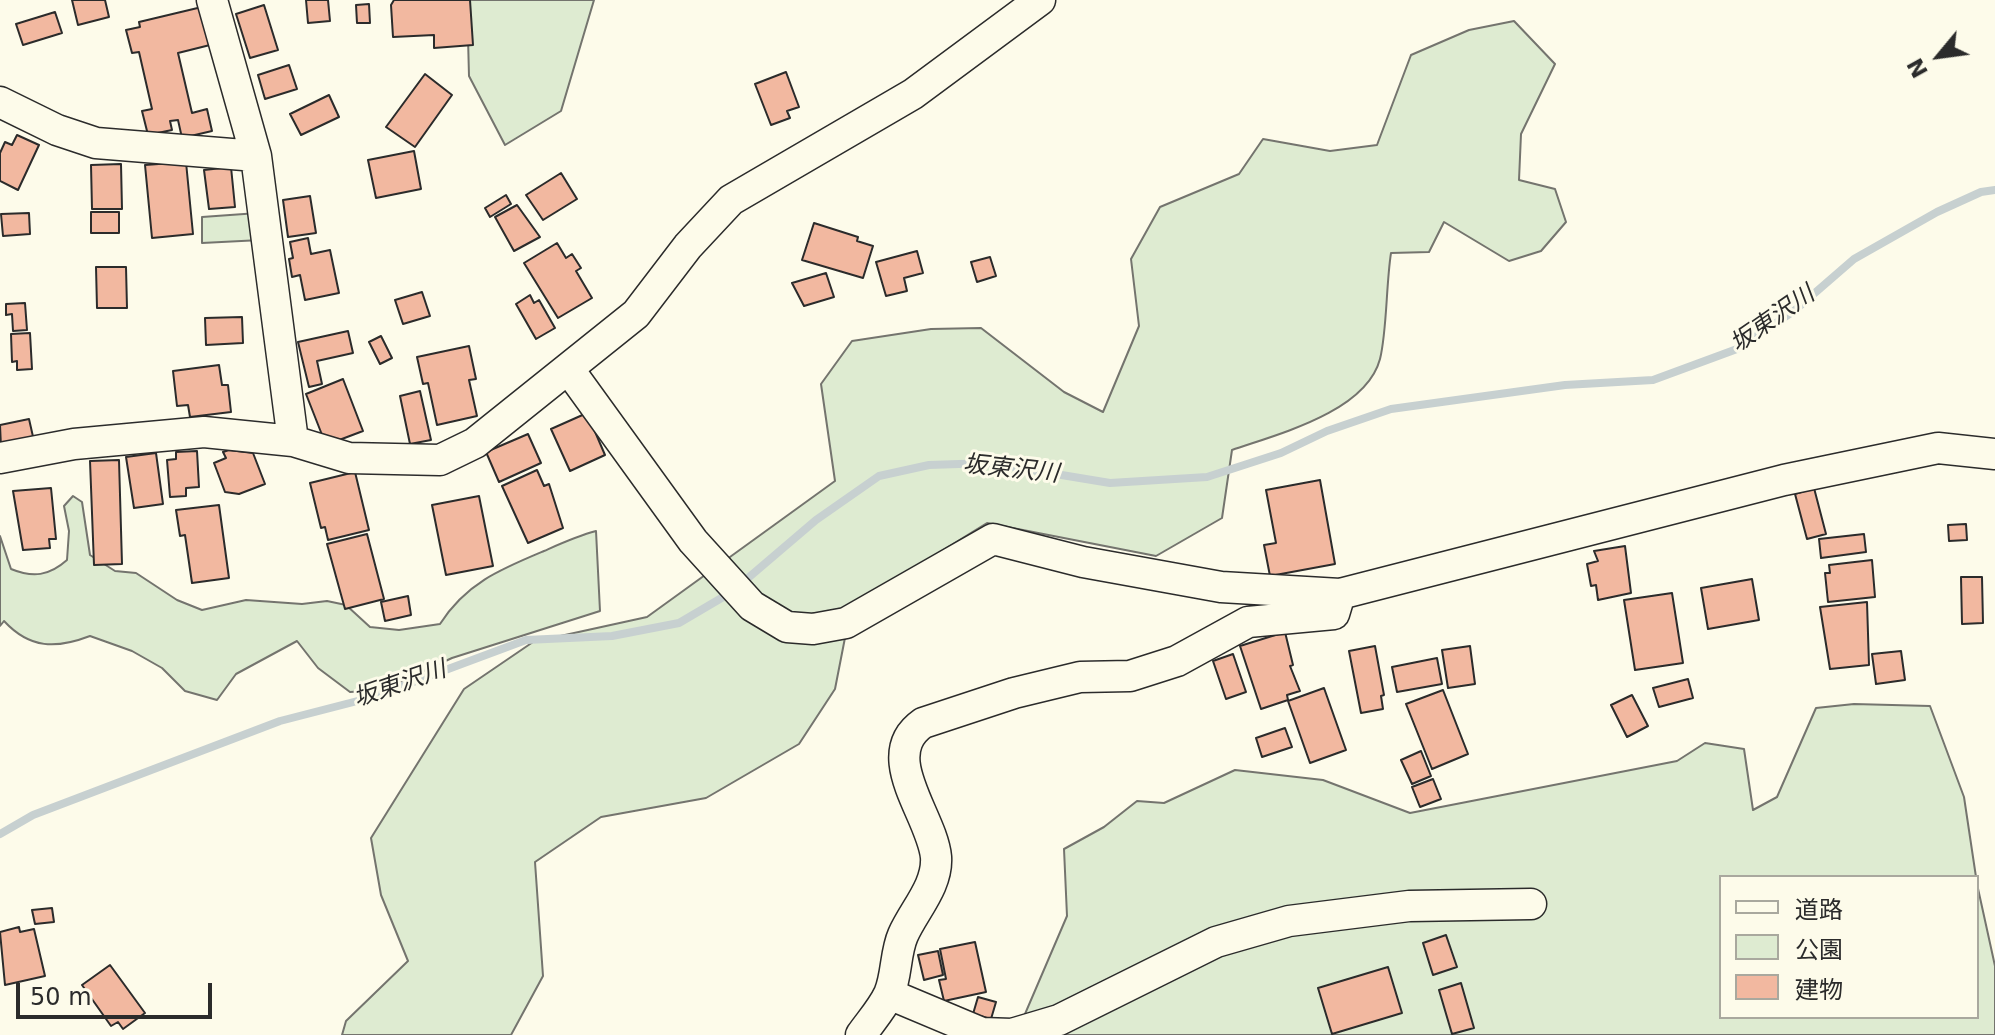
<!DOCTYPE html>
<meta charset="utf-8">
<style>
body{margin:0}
#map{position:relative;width:1995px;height:1035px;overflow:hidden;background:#fdfbea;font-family:"DejaVu Sans","Noto Sans JP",sans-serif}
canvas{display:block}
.legend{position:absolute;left:1719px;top:875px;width:260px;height:144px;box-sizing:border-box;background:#fdfbea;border:2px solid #a9a89e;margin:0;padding:10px 14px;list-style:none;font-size:24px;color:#2b2b2b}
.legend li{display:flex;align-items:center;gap:16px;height:40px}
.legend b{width:40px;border:2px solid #a9a89e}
.north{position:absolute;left:1899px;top:16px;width:80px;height:80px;-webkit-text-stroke:6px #fdfbea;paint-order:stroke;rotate:241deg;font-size:22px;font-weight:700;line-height:32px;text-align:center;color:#2b2b2b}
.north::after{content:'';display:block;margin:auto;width:28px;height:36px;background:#2b2b2b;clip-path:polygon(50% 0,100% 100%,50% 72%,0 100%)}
.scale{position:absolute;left:16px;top:983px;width:196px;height:36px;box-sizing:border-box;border:4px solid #2b2b2b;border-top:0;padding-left:10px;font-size:24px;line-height:28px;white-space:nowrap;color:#2b2b2b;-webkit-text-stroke:6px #fdfbea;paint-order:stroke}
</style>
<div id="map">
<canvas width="1995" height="1035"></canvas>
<ul class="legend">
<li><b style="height:10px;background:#fdfbea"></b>道路</li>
<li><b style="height:22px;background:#deebd1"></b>公園</li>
<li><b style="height:22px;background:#f2b8a0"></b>建物</li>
</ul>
<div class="north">N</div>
<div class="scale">50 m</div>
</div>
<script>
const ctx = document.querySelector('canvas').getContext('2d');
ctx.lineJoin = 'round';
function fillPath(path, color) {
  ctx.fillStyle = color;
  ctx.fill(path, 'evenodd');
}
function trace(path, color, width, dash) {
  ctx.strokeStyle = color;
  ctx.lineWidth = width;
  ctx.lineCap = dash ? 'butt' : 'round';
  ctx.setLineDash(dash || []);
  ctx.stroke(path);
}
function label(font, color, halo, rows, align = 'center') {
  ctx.font = font + ' "DejaVu Sans","Noto Sans JP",sans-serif';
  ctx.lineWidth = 6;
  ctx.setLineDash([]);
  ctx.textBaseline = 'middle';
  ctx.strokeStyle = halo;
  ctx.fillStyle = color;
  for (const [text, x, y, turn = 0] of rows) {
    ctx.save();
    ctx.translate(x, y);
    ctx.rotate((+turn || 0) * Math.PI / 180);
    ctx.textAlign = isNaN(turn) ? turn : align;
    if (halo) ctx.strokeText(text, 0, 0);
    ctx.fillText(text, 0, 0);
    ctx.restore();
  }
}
const green = new Path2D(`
 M467 0H594L561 111 505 145 469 76Z
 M1514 21 1555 64 1521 134 1519 180 1555 189 1566 222 1541 251 1509 261 1444 222 1429 252 1391 253C1386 285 1387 331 1380 359 1366 412 1278 434 1232 450L1222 518 1156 556 987 523 851 607 835 689 799 744 706 798 601 817 535 862 543 976 511 1035H342L346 1021 408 961 381 895 371 838 464 689 533 642 647 617 835 481 821 384 852 341 931 329 981 328 1064 392 1103 412 1139 326 1131 259 1160 207 1239 174 1263 139 1330 151 1377 145 1411 55 1469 30Z
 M258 213 261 240 202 243V217Z
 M73 496 82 502 90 555 115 571 136 573 177 600 202 610 246 600 302 604 327 601 346 605 370 627 399 630 440 624C466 583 501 569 544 551 562 543 577 536 596 531L600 611 452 658 383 690 350 692 318 668 297 641 236 674 217 700 185 691 162 668 132 651 90 636C56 649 30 649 4 621L0 626V536L11 569C33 578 49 576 67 560L69 531 64 506Z
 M1854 704 1930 706 1964 797 1976 877H1721V1017H1977V884L1995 966V1035H1016L1067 916 1064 849 1104 827 1137 801 1164 803 1235 770 1323 780 1410 813 1677 761 1705 743 1744 749 1753 810 1777 797 1816 708Z`);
const stream = new Path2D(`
 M741 584 816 520 879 476 929 465 989 463 1110 483 1207 477 1281 453 1327 431 1391 409 1565 385 1653 380 1737 349 1794 311 1854 259 1937 212 1981 192 1995 190
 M0 834 33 815 280 721 373 697 526 640 612 636 679 623 730 593`);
const building = new Path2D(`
 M72 0H105L109 17 78 25Z
 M306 0H328L330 21 308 23Z
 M394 0H470L473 45 434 48V35L393 37 391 5Z
 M369 4 370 23H357L356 5Z
 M264 5 278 50 250 58 236 14Z
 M206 6 214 44 178 53 192 113 207 109 212 131 182 138 178 120 170 121 172 130 148 135 142 111 152 109 139 52 132 53 126 30 140 27 139 22Z
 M55 12 62 33 23 45 16 24Z
 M289 65 297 89 265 99 258 75Z
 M786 72 799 107 787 111 790 118 771 125 755 84Z
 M425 74 452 95 415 147 386 127Z
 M329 95 339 117 301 135 290 114Z
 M17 135 39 145 18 190 0 181V153L5 142 12 145Z
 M414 151 421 189 376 198 368 160Z
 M186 162 193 234 152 238 145 165Z
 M121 164 122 209H92L91 165Z
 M231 167 235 207 209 209 204 170Z
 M561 173 577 199 543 220 526 195Z
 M506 195 511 204 490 217 485 208Z
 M310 196 316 233 288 237 283 200Z
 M517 205 540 237 514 251 495 217Z
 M91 212H119V233H91Z
 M29 213 30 234 3 236 1 214Z
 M814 223 858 237 857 241 873 246 863 278 802 260Z
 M308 238 311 254 330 250 339 293 305 300 300 275 292 277 289 259 293 258 290 242Z
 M557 243 566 258 572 254 581 268 576 271 592 298 558 318 524 263Z
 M917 251 923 273 904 278 907 291 886 296 876 262Z
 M990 257 996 276 977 282 971 262Z
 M96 267H126L127 308H97Z
 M826 273 834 297 804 306 792 283Z
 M422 292 430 316 403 324 395 300Z
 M530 295 534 303 539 300 555 328 536 339 516 304Z
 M25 303 27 330 13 331 12 314 6 315V304Z
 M242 317 243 343 206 345 205 318Z
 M348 331 353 353 317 361 322 384 309 387 298 342Z
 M30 333 32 369 17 370V361L12 362 11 334Z
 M381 336 392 358 380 364 369 342Z
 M469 346 476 379 469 380 477 416 437 425 428 383 423 384 417 357Z
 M219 365 222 385H228L231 412 190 417 188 405 177 406 173 371Z
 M343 379 363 431 326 445 306 394Z
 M420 391 431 440 410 444 400 396Z
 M587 413 605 455 570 471 551 429Z
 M29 419 34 441 1 447 0 425Z
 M528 434 541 463 499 482 486 452Z
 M229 450 253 453 265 484 239 494 225 492 214 463 226 458 223 452Z
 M197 451 199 487 186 488V496L170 497 167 460 176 459V452Z
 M156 453 163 504 134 508 126 457Z
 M119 460 122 564 94 565 90 461Z
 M537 470 544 486 549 484 563 528 528 543 502 486Z
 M355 472 369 530 328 540 325 527 321 528 310 483Z
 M1320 480 1335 564 1270 576 1264 545 1276 543 1266 490Z
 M51 488 56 539H49L50 548 23 550 13 491Z
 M1814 488 1826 534 1807 539 1795 494Z
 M479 496 493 566 446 575 432 505Z
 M219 505 229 578 192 583 185 535 180 536 176 510Z
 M1966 524 1967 540 1949 541 1948 525Z
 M367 534 384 599 345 609 327 544Z
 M1864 534 1866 552 1821 558 1819 539Z
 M1625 546 1631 593 1598 600 1596 585 1591 586 1587 564 1598 561 1594 551Z
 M1872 560 1875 597 1828 602 1825 573H1830L1829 565Z
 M1961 577H1982L1983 623 1962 624Z
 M1752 579 1759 620 1708 629 1701 588Z
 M1672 593 1683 663 1635 670 1624 600Z
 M408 596 411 615 385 621 381 602Z
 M1867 602 1869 665 1830 669 1820 607Z
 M1285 632 1293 665 1290 666 1300 691 1287 695 1288 700 1261 709 1240 646Z
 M1375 646 1384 695 1381 696 1383 709 1361 713 1349 651Z
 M1470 646 1475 684 1448 688 1442 650Z
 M1901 651 1905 680 1876 684 1872 654Z
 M1233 654 1246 692 1226 699 1213 661Z
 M1437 658 1442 684 1397 692 1392 667Z
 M1688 679 1693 698 1659 707 1653 688Z
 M1324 688 1346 750 1310 763 1288 701Z
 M1443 690 1468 754 1432 769 1406 704Z
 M1632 695 1648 726 1627 737 1611 705Z
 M1285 728 1292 747 1262 757 1256 738Z
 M1421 751 1431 776 1412 784 1401 760Z
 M1433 779 1441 799 1420 807 1412 787Z
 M52 908 54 922 35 924 32 910Z
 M19 927 20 932 34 929 45 976 5 985 0 932Z
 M1446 935 1457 967 1433 975 1423 943Z
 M975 942 986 992 944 1001 939 980 946 979 940 949Z
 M938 951 943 975 924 980 918 955Z
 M110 965 145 1013 123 1029 118 1022 111 1026 82 985Z
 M1388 967 1402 1013 1332 1034 1318 988Z
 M1461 983 1474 1028 1452 1034 1439 990Z
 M978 997 996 1002 991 1019 973 1014Z`);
const minor = new Path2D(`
 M212 0 256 156 293 441
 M0 102 57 130 96 143 256 156
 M570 371 693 541 752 606 787 627 813 629 846 623 993 539 1083 562 1221 587 1340 594 1784 480 1938 448 1995 454
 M0 458 74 444 204 432 293 441 349 458 440 460 475 443 636 314 688 246 731 200 913 94 1040 0
 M889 994 982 1033 1012 1034 1059 1020 1216 942 1289 921 1409 906 1531 904
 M861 1035C870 1022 882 1009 889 994 897 976 895 953 903 935 914 910 938 886 936 857 932 815 876 756 923 723L1014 693 1080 677 1130 676 1177 661 1248 622 1334 614 1340 594`);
const waterNames = [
 ["坂東沢川",1773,320,-35],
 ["坂東沢川",1011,470,6],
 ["坂東沢川",400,685,-19]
];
fillPath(green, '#deebd1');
trace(green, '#74746e', 2);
trace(stream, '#c7d0d0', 8);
fillPath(building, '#f2b8a0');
trace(building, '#2b2b2b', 2);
trace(minor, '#2b2b2b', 33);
trace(minor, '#fdfbea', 30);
label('italic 24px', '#2b2b2b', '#fdfbea', waterNames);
</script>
